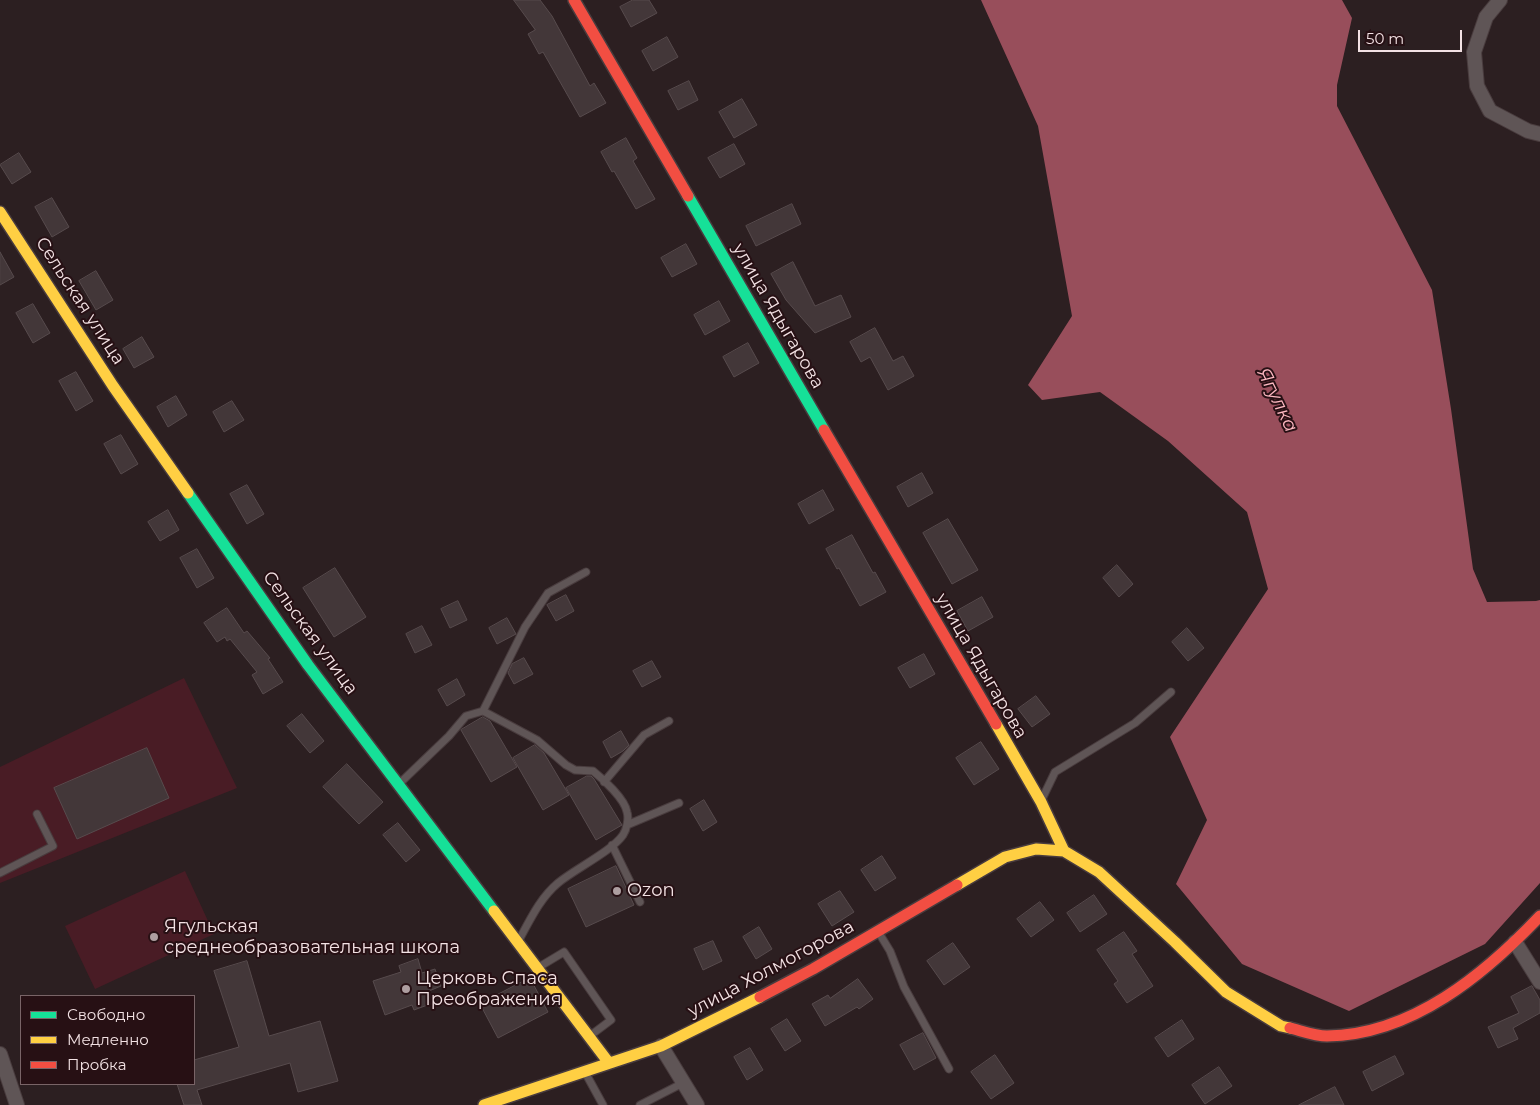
<!DOCTYPE html>
<meta charset="utf-8">
<style>
body{margin:0}
#map{position:relative;width:1540px;height:1105px;overflow:hidden;background:#2c1f21;font-family:Montserrat,sans-serif}
canvas{display:block}
.legend{position:absolute;left:20px;top:995px;width:175px;height:90px;box-sizing:border-box;background:#271014;border:1px solid #796467;margin:0;padding:6px 9px;list-style:none;font-size:15px;color:#f3e2e4}
.legend li{display:flex;align-items:center;gap:10px;height:25px}
.legend b{width:25px;border:1px solid #796467}
.scale{position:absolute;left:1358px;top:30px;width:104px;height:22px;box-sizing:border-box;border:2px solid #f3e2e4;border-top:0;padding-left:6px;font-size:15px;line-height:18px;white-space:nowrap;color:#f3e2e4;-webkit-text-stroke:4px #271014;paint-order:stroke}
</style>
<div id="map">
<canvas width="1540" height="1105"></canvas>
<ul class="legend">
<li><b style="height:6px;background:#16e098"></b>Свободно</li>
<li><b style="height:6px;background:#ffcf43"></b>Медленно</li>
<li><b style="height:6px;background:#f24e42"></b>Пробка</li>
</ul>
<div class="scale">50 m</div>
</div>
<script>
const ctx = document.querySelector('canvas').getContext('2d');
ctx.lineJoin = 'round';
function fillPath(path, color) {
  ctx.fillStyle = color;
  ctx.fill(path, 'evenodd');
}
function trace(path, color, width, dash) {
  ctx.strokeStyle = color;
  ctx.lineWidth = width;
  ctx.lineCap = dash ? 'butt' : 'round';
  ctx.setLineDash(dash || []);
  ctx.stroke(path);
}
function label(font, color, halo, rows, align = 'center') {
  ctx.font = font + ' Montserrat,sans-serif';
  ctx.lineWidth = 4;
  ctx.setLineDash([]);
  ctx.textBaseline = 'middle';
  ctx.strokeStyle = halo;
  ctx.fillStyle = color;
  for (const [text, x, y, turn = 0] of rows) {
    ctx.save();
    ctx.translate(x, y);
    ctx.rotate((+turn || 0) * Math.PI / 180);
    ctx.textAlign = isNaN(turn) ? turn : align;
    if (halo) ctx.strokeText(text, 0, 0);
    ctx.fillText(text, 0, 0);
    ctx.restore();
  }
}
const green = new Path2D(`
 M184 678 237 788 0 883V767Z
 M185 871 214 934 95 989 65 926Z`);
const water = new Path2D(`
 M981 0H1342L1352 18 1337 85V106L1432 290 1451 409 1473 569 1487 602 1536 601 1540 600V883L1485 944 1349 1011 1242 964 1176 884 1207 820 1170 737 1268 589 1247 512 1168 441 1100 392 1042 400 1028 385 1072 316 1038 126Z`);
const building = new Path2D(`
 M514 0H540L552 16 590 86 594 83 606 103 580 117 543 52 539 54 528 34 535 30Z
 M633 0H649L657 13 631 27 620 7Z
 M667 37 678 57 653 71 642 51Z
 M689 81 698 100 678 110 668 91Z
 M742 99 757 125 734 138 719 112Z
 M626 138 637 158 633 161 655 199 636 209 614 171 612 172 601 152Z
 M734 144 745 164 720 178 708 158Z
 M19 153 31 172 12 184 0 165Z
 M52 198 69 227 52 237 35 207Z
 M792 204 801 224 756 246 746 226Z
 M686 244 697 264 672 277 661 258Z
 M0 252 14 277 0 285Z
 M793 262 815 306 841 295 851 317 815 333 786 300 771 274Z
 M96 271 113 300 96 310 79 281Z
 M719 301 730 321 705 335 694 315Z
 M33 304 50 333 33 343 16 313Z
 M875 328 893 361 903 356 914 376 888 390 870 357 861 362 850 342Z
 M142 337 154 357 134 368 123 349Z
 M748 343 759 363 734 377 723 357Z
 M76 372 93 401 76 411 59 381Z
 M176 396 187 415 168 427 157 407Z
 M232 401 244 420 224 432 213 412Z
 M121 435 138 464 121 474 104 444Z
 M922 473 933 493 908 507 897 487Z
 M247 485 264 514 247 524 230 494Z
 M823 490 834 510 809 524 798 504Z
 M168 510 179 530 160 541 148 522Z
 M948 519 978 570 952 584 923 533Z
 M852 535 873 573 875 572 886 592 860 606 839 568 837 569 826 549Z
 M197 549 214 578 197 588 180 558Z
 M1117 565 1133 584 1119 597 1103 578Z
 M335 568 366 617 334 637 303 588Z
 M566 595 574 611 556 621 547 605Z
 M982 597 993 617 968 631 957 611Z
 M458 601 467 620 450 628 441 609Z
 M227 608 244 633 247 631 270 658 268 659 283 682 263 694 252 675 257 672 230 639 227 641 225 637 217 642 204 623Z
 M507 618 516 634 497 644 489 628Z
 M422 626 432 645 415 653 406 634Z
 M1187 628 1204 648 1188 661 1172 642Z
 M924 654 935 674 910 688 898 668Z
 M524 658 533 674 514 684 508 673 512 664Z
 M652 661 661 677 642 687 633 671Z
 M457 679 465 695 447 706 438 690Z
 M1036 696 1050 714 1032 727 1018 709Z
 M302 714 324 741 310 753 287 726Z
 M483 717 490 721 517 767 491 782 461 730Z
 M621 731 629 745 623 751 611 758 603 742Z
 M981 742 999 769 974 785 956 758Z
 M535 745 544 753 569 795 543 810 513 758Z
 M147 748 169 798 77 839 54 788Z
 M347 764 383 802 359 824 323 787Z
 M587 776H591L594 779 622 825 596 840 566 788Z
 M704 800 717 822 703 831 690 809Z
 M398 823 420 850 406 862 383 835Z
 M882 856 896 878 875 891 861 870Z
 M616 866 634 905 586 927 568 889Z
 M840 891 854 912 832 926 818 904Z
 M1094 895 1107 914 1080 932 1067 913Z
 M1040 902 1054 920 1031 937 1017 919Z
 M759 927 772 949 756 959 743 937Z
 M1124 932 1137 951 1132 954 1153 986 1127 1003 1114 984 1118 981 1097 950Z
 M713 941 722 961 703 970 694 949Z
 M953 943 970 967 944 985 927 961Z
 M418 959 422 973 435 969 441 986 429 991 433 1003 414 1010 412 1005 385 1015 373 981 401 972 399 966Z
 M247 961 269 1036 320 1021 338 1081 298 1092 290 1063 197 1090 202 1105H184L177 1084H194V1060L239 1047 214 971Z
 M530 978 548 1012 498 1038 480 1004Z
 M858 979 873 999 859 1009 857 1007 825 1026 812 1004 828 995 830 998Z
 M1532 986 1540 1000V1013L1513 1028 1518 1039 1498 1048 1488 1027 1519 1013 1511 997Z
 M787 1019 801 1041 785 1051 771 1029Z
 M1182 1020 1194 1039 1168 1057 1155 1038Z
 M923 1033 936 1058 914 1070 900 1045Z
 M750 1048 763 1070 747 1080 734 1057Z
 M995 1055 1014 1083 991 1099 971 1072Z
 M1395 1056 1404 1074 1372 1091 1363 1072Z
 M1219 1067 1232 1086 1205 1104 1192 1085Z
 M1335 1087 1344 1105H1299Z`);
const lane = new Path2D(`
 M483 711 525 627 548 593 586 572
 M604 782 644 735 669 721
 M400 783 449 736 466 716 483 711 537 740 566 765 575 770 593 771C603 779 625 799 627 812 629 818 627 829 623 835 612 851 575 869 558 883 540 898 530 920 519 940
 M1043 797 1055 772 1135 723 1171 692
 M627 825 679 803
 M612 845 640 902
 M0 873 53 846 37 814
 M879 933 890 951 904 987 949 1069
 M539 967 564 952 611 1020 591 1035
 M586 1074 603 1105
 M640 1105 683 1083`);
const street = new Path2D(`
 M1500 0 1486 17 1474 52 1477 86 1490 111 1528 131 1540 134
 M1515 942 1540 982
 M661 1046 697 1105
 M0 1054 17 1105`);
const fast = new Path2D(`
 M688 196 824 430
 M188 493 308 665 494 911`);
const slow = new Path2D(`
 M0 212 113 386 188 493
 M996 724 1041 802 1064 851 1099 872 1175 942 1226 992 1281 1026 1290 1028
 M957 885 1005 857 1036 849 1064 851
 M494 911 609 1063
 M484 1105 661 1046 760 997`);
const jam = new Path2D(`
 M574 0 688 196
 M824 430 996 724
 M760 997 813 969 957 885
 M1290 1028C1302 1031 1315 1036 1327 1036 1412 1035 1485 974 1540 916`);
const markers = [
 [617,891,5,"#ad9ea0"],
 [154,937,5,"#ad9ea0"],
 [406,989,5,"#ad9ea0"]
];
const streetNames = [
 ["Сельская улица",80,301,57],
 ["улица Ядыгарова",778,316,60],
 ["Сельская улица",310,633,54],
 ["улица Ядыгарова",981,666,60],
 ["улица Холмогорова",771,969,-28]
];
const poiNames = [
 ["Ozon",627,891],
 ["Ягульская",164,927],
 ["среднеобразовательная школа",164,948],
 ["Церковь Спаса",416,979],
 ["Преображения",416,1000]
];
const waterNames = [
 ["Ягулка",1277,400,64]
];
fillPath(green, '#491c25');
fillPath(water, '#984e5b');
fillPath(building, '#433739');
trace(building, '#574b4d', 1);
trace(lane, '#493c3e', 9);
trace(street, '#493c3e', 16);
trace(fast, '#493c3e', 14);
trace(slow, '#493c3e', 14);
trace(jam, '#493c3e', 14);
trace(lane, '#5f5556', 7);
trace(street, '#5f5556', 14);
trace(fast, '#16e098', 11);
trace(slow, '#ffcf43', 11);
trace(jam, '#f24e42', 11);
for (const [x, y, r, color] of markers) {
  const dot = new Path2D();
  dot.arc(x, y, r, 0, 2 * Math.PI);
  ctx.fillStyle = color;
  ctx.fill(dot);
  trace(dot, '#271014', 2);
}
label('18px', '#f3e2e4', '#271014', streetNames);
label('18px', '#f3e2e4', '#271014', poiNames, 'left');
label('italic 19px', '#feb9c2', '#271014', waterNames);
</script>
